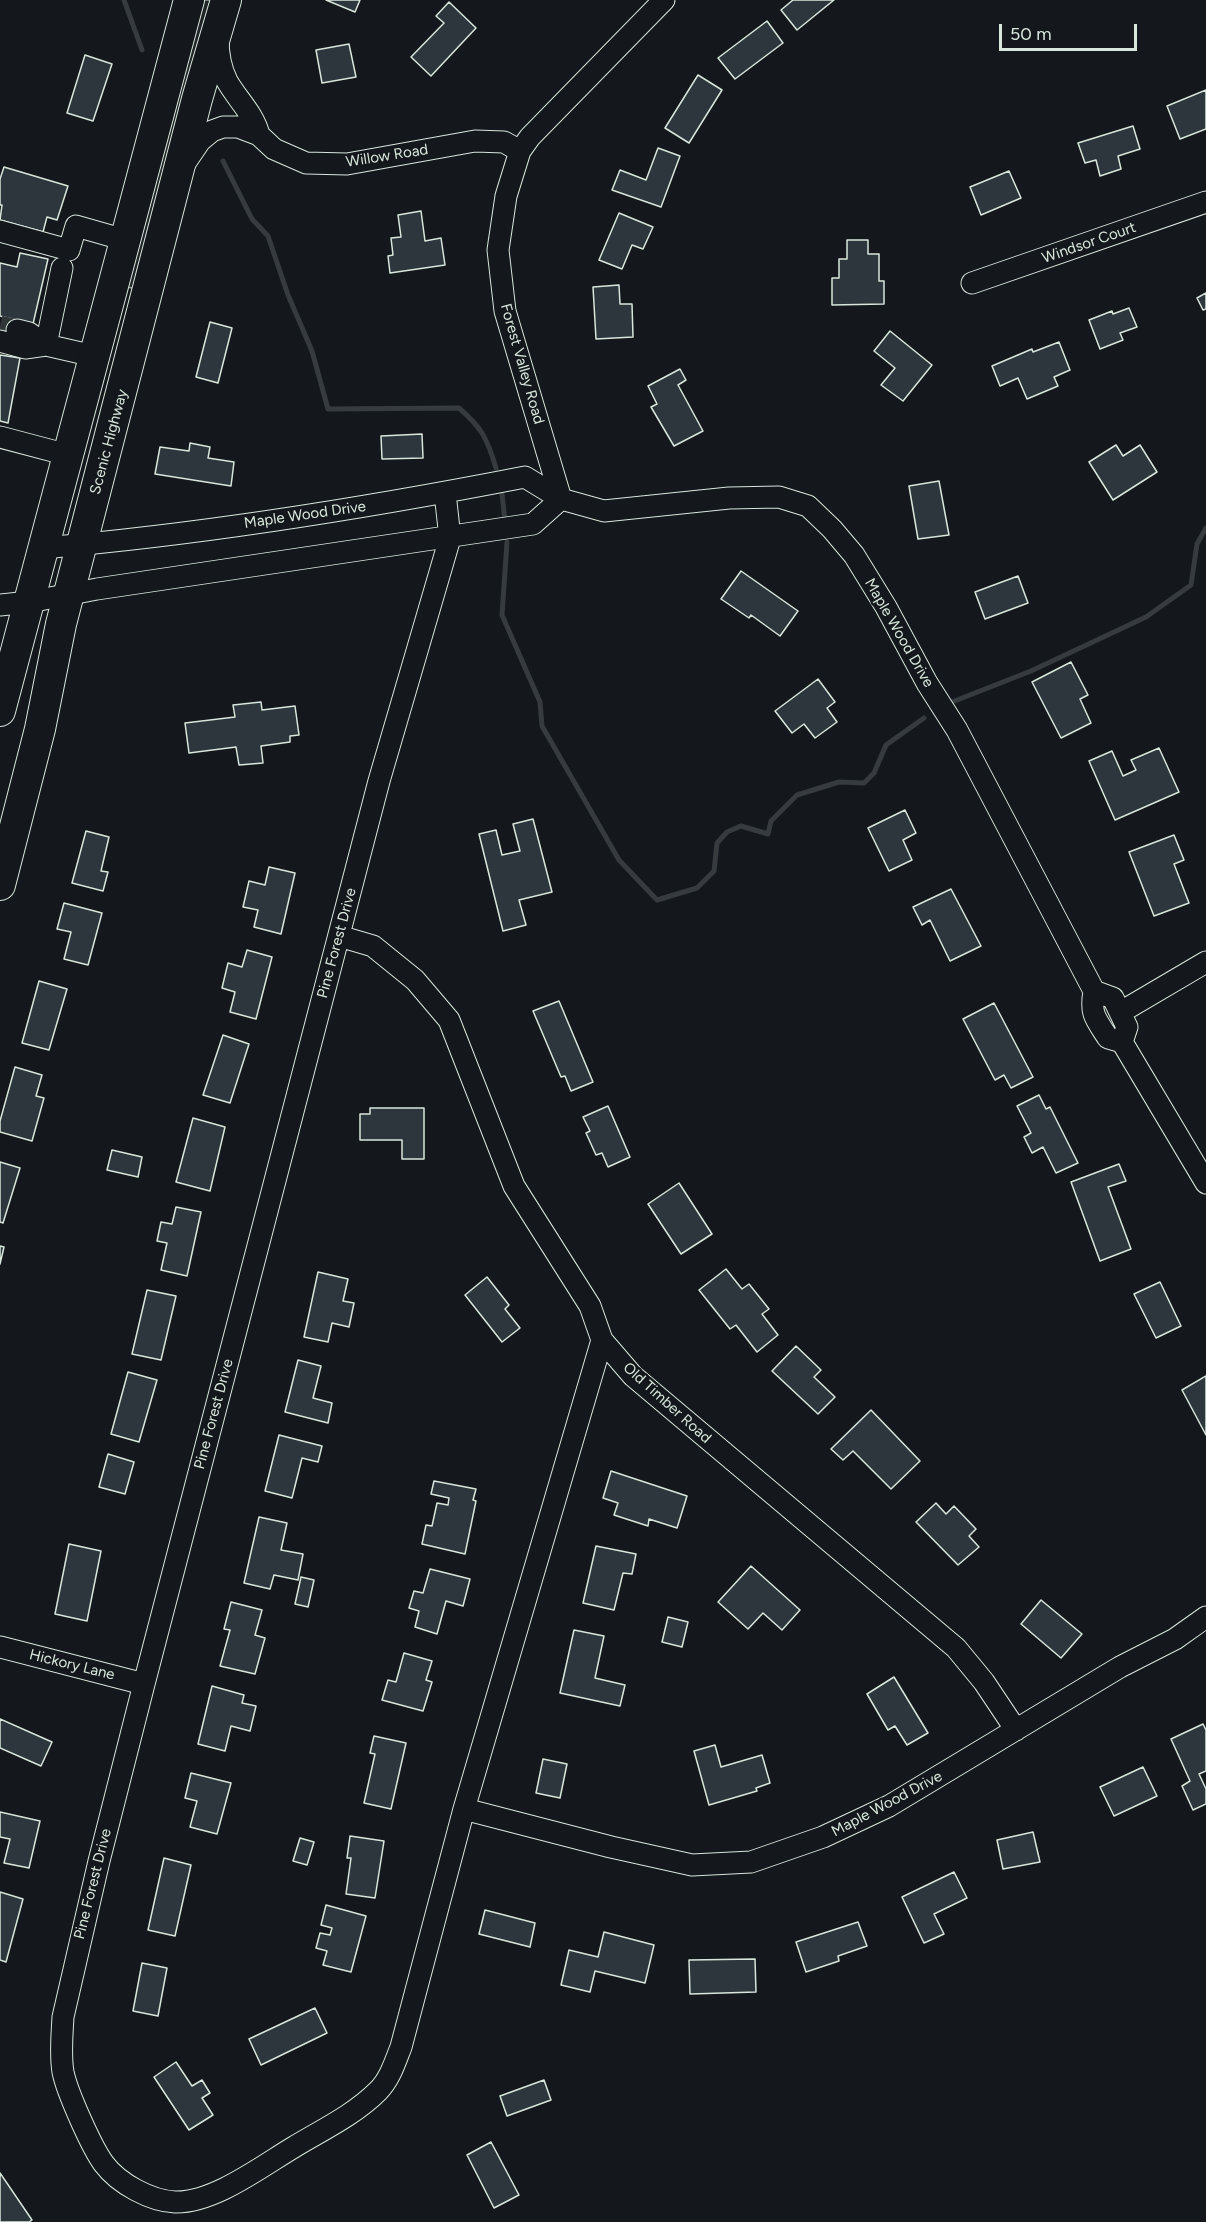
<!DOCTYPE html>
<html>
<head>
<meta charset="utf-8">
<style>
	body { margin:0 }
	#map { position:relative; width:1206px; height:2222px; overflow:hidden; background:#14181c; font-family:Figtree,sans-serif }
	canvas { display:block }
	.scale { position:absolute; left:999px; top:24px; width:138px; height:27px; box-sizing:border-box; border:3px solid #d8e6dc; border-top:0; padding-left:8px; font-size:18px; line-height:21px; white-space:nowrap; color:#d8e6dc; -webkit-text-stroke:4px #14181c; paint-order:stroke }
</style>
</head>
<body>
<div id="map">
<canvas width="1206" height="2222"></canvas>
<div class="scale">50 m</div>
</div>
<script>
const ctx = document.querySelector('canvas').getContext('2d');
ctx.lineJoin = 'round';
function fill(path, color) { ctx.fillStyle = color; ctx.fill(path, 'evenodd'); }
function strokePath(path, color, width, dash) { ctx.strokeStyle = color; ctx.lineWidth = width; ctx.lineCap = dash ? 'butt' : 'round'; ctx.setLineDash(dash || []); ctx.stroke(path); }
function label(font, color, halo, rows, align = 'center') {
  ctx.font = font + ' Figtree,sans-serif'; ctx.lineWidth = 4.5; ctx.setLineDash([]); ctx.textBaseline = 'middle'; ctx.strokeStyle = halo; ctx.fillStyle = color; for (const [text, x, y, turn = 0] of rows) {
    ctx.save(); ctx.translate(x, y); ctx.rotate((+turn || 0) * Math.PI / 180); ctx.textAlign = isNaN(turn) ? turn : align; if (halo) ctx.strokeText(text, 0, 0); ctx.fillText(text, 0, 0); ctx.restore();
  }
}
const green = new Path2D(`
	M200,0H213L136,289L124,286Z`);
const stream = new Path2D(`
	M124,0L142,50
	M223,161L252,219L268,236L288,295L312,351L328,409L459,408C482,428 487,438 496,468
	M502,494L505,521
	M507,542L502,615L540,702L542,726L619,860L657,900L697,888L714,871L717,843L727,832L741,826L768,834L771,821L797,795L839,782L864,783L874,773L886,745L924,718
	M952,702L1031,671L1146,617L1191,585L1197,544L1206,528`);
const building = new Path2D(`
	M326,0H360L355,12Z
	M793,0H834L797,30L781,10Z
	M449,2L476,28L431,76L411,57L444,23L436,16Z
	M767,21L783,43L735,79L718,58Z
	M349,44L356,77L322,83L316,50Z
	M85,55L112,64L93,121L67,113Z
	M698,75L722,90L689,143L665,128Z
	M1206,90V129L1180,139L1167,106Z
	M1133,126L1140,149L1118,156L1121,169L1100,176L1096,160L1085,163L1078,143Z
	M658,148L680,156L661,207L612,190L620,170L646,180Z
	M4,167L68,186L57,220L47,217L43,232L0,220L2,205H0V179Z
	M1009,171L1021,198L981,215L970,187Z
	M421,211L425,241L441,238L445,265L390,273L388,256L393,255L391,238L401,237L398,215Z
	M619,213L653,227L643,249L632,245L622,269L599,260Z
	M847,240H868V254H879V281H884V304L832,305V278H839V259H847Z
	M20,253L48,259L33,324L0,316V263L17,267Z
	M619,285L620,304H632L633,337L596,339L593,287Z
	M1206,293V309L1203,310L1197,298Z
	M1129,308L1137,327L1120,333L1123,340L1100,349L1089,320L1112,311L1113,314Z
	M210,322L232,328L218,383L196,377Z
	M890,331L932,365L903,401L881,385L895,368L874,351Z
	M1059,342L1070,370L1054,377L1058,386L1027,399L1018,378L1000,386L992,366L1032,349L1033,352Z
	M0,355L20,358L8,423L0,421Z
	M680,369L686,380L678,385L703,431L674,446L651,407L657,404L648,386Z
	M422,434L423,458L382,459L381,436Z
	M190,443L210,447L208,458L234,462L231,486L155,474L160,447L189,451Z
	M1116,445L1123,456L1140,445L1157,472L1113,500L1089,462Z
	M939,481L949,535L918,539L909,486Z
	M741,571L798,611L780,636L751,615L749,618L721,599Z
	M1018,576L1028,603L985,619L975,592Z
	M1071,662L1088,695L1080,699L1091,723L1061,738L1032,682Z
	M818,679L835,702L827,708L837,722L815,738L804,724L792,733L775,711Z
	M261,702L262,710L295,706L299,735L290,736V742L261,746L263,763L239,765L236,747L189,753L185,723L235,717L233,705Z
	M1159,748L1179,792L1115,820L1089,761L1112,751L1123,776L1136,770L1131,760Z
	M905,810L916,833L903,840L912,860L889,871L868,828Z
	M533,819L552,892L519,900L526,925L503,931L479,834L496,830L502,855L520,851L513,824Z
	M86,831L109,837L101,871L108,872L103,891L72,883Z
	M1174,835L1184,860L1174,864L1189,903L1154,916L1129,852Z
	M269,867L295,873L281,934L254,927L258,910L243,907L249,881L265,885Z
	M951,889L981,946L950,961L930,920L922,925L913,907Z
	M64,903L102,913L88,965L64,959L71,932L57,929Z
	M247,950L272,957L256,1019L230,1012L235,992L222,988L228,963L242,967Z
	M39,981L67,989L49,1050L22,1043Z
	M559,1001L593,1082L571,1091L565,1076L561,1077L533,1011Z
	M994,1003L1033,1077L1011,1088L1004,1075L995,1080L963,1019Z
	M223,1035L249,1044L230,1103L203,1095Z
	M15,1067L42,1075L36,1096L44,1098L32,1141L0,1132V1121Z
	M1039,1095L1046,1109L1050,1107L1078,1163L1056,1173L1043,1147L1032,1153L1024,1137L1031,1133L1017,1106Z
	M608,1106L630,1157L608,1167L602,1153L596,1155L586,1133L590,1131L583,1117Z
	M370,1108H424V1159H402V1140H360V1114H370Z
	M193,1118L225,1127L210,1191L176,1182Z
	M112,1150L142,1157L138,1177L107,1170Z
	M0,1162L20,1168L3,1223L0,1222Z
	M1119,1164L1126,1181L1108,1187L1131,1249L1100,1261L1071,1182Z
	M679,1183L712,1234L681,1254L648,1204Z
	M176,1207L201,1212L187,1276L161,1270L167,1243L157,1241L161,1222L172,1224Z
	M0,1246L4,1247L0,1264Z
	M726,1269L742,1289L749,1284L769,1309L762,1314L778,1335L757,1352L736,1325L730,1329L699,1290Z
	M318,1272L348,1279L343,1301L354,1303L349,1327L332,1323L328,1342L304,1337Z
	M487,1277L509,1305L505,1309L520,1328L502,1342L465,1295Z
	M1160,1282L1181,1326L1156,1338L1134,1294Z
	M147,1290L176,1296L161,1360L132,1354Z
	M796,1346L821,1370L814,1377L835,1397L818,1414L772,1371Z
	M298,1360L321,1366L313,1398L332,1403L328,1423L285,1412Z
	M128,1372L157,1380L139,1442L111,1434Z
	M1206,1376V1435L1182,1390Z
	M871,1410L920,1461L891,1489L853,1451L843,1460L831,1449Z
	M279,1435L322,1446L318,1462L302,1458L292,1498L265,1491Z
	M108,1454L134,1462L125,1494L99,1487Z
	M611,1471L687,1496L677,1528L649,1519L648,1526L614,1515L618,1503L603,1498Z
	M434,1481L476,1489L473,1500L476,1501L465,1554L422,1544L426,1525L432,1526L437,1503L448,1505L449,1498L431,1494Z
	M936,1503L946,1514L954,1506L976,1529L969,1536L979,1547L958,1565L916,1522Z
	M259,1517L287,1523L281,1550L303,1554L298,1580L274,1575L270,1589L244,1583Z
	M69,1544L101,1551L87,1621L55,1614Z
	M596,1546L636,1554L632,1574L623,1573L614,1610L583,1603Z
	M751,1566L800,1610L782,1630L763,1613L748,1629L718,1602Z
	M430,1569L470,1579L463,1606L446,1601L437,1634L415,1627L419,1611L409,1608L414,1591L423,1593Z
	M301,1577L314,1580L308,1607L295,1604Z
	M1041,1600L1082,1634L1061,1658L1021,1624Z
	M231,1602L262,1610L255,1635L265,1638L255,1674L220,1666L230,1630L224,1629Z
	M668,1617L688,1622L682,1647L662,1642Z
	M574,1630L604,1636L595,1678L625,1685L620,1706L560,1693Z
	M404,1653L432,1661L426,1680L432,1682L423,1711L382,1700L388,1680L396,1682Z
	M894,1677L928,1733L907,1745L895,1726L888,1730L867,1694Z
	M212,1686L244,1695L242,1703L256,1706L250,1731L231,1726L225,1751L198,1744Z
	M0,1719L52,1742L41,1766L0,1748Z
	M1203,1724L1206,1730V1771L1199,1774L1206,1789V1804L1193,1810L1182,1786L1190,1781L1171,1739Z
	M374,1736L406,1743L391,1809L364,1803L375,1754L370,1753Z
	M715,1745L721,1767L762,1755L770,1783L756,1788L757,1791L709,1805L694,1751Z
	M543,1759L567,1764L560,1798L536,1793Z
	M1143,1767L1157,1796L1114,1816L1100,1787Z
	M191,1773L231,1783L217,1834L190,1827L197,1801L185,1798Z
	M0,1812L40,1821L29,1868L4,1863L10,1839L0,1837Z
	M1033,1832L1040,1862L1003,1869L997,1840Z
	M350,1836L384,1841L375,1898L346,1894L351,1858H347Z
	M300,1838L314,1842L307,1865L293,1861Z
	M164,1858L191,1865L175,1936L148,1930Z
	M954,1872L967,1898L934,1914L944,1934L924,1943L902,1897Z
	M0,1892L23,1899L6,1962L0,1960Z
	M326,1905L366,1916L351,1972L323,1965L327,1951L316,1948L320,1933L330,1935L332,1928L321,1925Z
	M485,1910L535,1923L530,1947L479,1934Z
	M858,1922L867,1946L838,1956L839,1961L806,1972L796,1942Z
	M604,1932L654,1945L645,1983L595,1971L590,1992L561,1985L569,1950L598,1957Z
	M755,1959L756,1992L690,1994L689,1960Z
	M142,1963L167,1968L158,2016L133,2011Z
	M315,2008L327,2033L261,2065L249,2039Z
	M176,2062L192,2086L202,2080L210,2093L202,2098L213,2115L189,2130L154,2077Z
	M544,2080L551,2100L507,2116L500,2096Z
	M491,2142L519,2195L494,2208L467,2155Z
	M0,2173L32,2220L29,2222H0Z`);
const minorTunnel = new Path2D(`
	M0,326L17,330`);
const minor = new Path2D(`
	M218,38C218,53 220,67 227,81C237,99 254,114 259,135
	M185,163L200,141L212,131L223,127H238L259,135L274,149L306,163L347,164L475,141L504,142L520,151
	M0,231L69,250L76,226L125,240
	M62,268L46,345L94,356
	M972,283L1206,202
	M17,330L29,333L46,345
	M0,341L25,348L46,345
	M0,437L68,455
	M445,493L450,538L379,781L144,1684L99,1861L63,2017C62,2035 60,2054 63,2072C67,2092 92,2148 104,2164C119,2184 151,2201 175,2202C214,2203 262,2166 294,2147C322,2130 354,2115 378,2091C390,2079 395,2062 401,2047L464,1809L602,1340
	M561,499L505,311L498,250L506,196L520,151L530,137L664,0
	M43,548C205,534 366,508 525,477L561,499L604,511L729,498L779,497L808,506L832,529L854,555L886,607L927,683L957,730L1094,991C1090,1014 1095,1018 1108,1038L1122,1042L1206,1183
	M0,605L29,602L97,589L533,524L561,499
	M339,936L373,946L415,980L449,1020L514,1186L590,1306L602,1340L633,1376L956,1648L984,1682L1016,1730
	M1094,991L1113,998L1127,1027L1122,1042
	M1121,1012L1206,962
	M0,1647L144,1684
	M464,1809L611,1847L692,1865L751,1862L823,1837L889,1806L1120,1667L1175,1639L1206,1617`);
const highway = new Path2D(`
	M0,711L189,0
	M0,885L40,729L61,624L197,99L226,0`);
const streetNames = [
	["Willow Road",387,156,-9],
	["Windsor Court",1089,243,-19],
	["Forest Valley Road",522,364,74],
	["Scenic Highway",109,442,-75],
	["Maple Wood Drive",305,515,-8],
	["Maple Wood Drive",899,633,60],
	["Pine Forest Drive",337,943,-75],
	["Old Timber Road",667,1403,42],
	["Pine Forest Drive",214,1414,-75],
	["Hickory Lane",72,1665,14],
	["Maple Wood Drive",887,1804,-28],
	["Pine Forest Drive",93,1884,-76]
];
fill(green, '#202428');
strokePath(green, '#939e99', 1.5);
strokePath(stream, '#363b3e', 5);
fill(building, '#2c363c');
strokePath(building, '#d8e6dc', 1.5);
strokePath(minorTunnel, '#313739', 21, [21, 10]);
strokePath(minor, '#d8e6dc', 23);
strokePath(highway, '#d8e6dc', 32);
strokePath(minor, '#14181c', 21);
strokePath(highway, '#14181c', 30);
label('15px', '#d8e6dc', '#14181c', streetNames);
</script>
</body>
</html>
